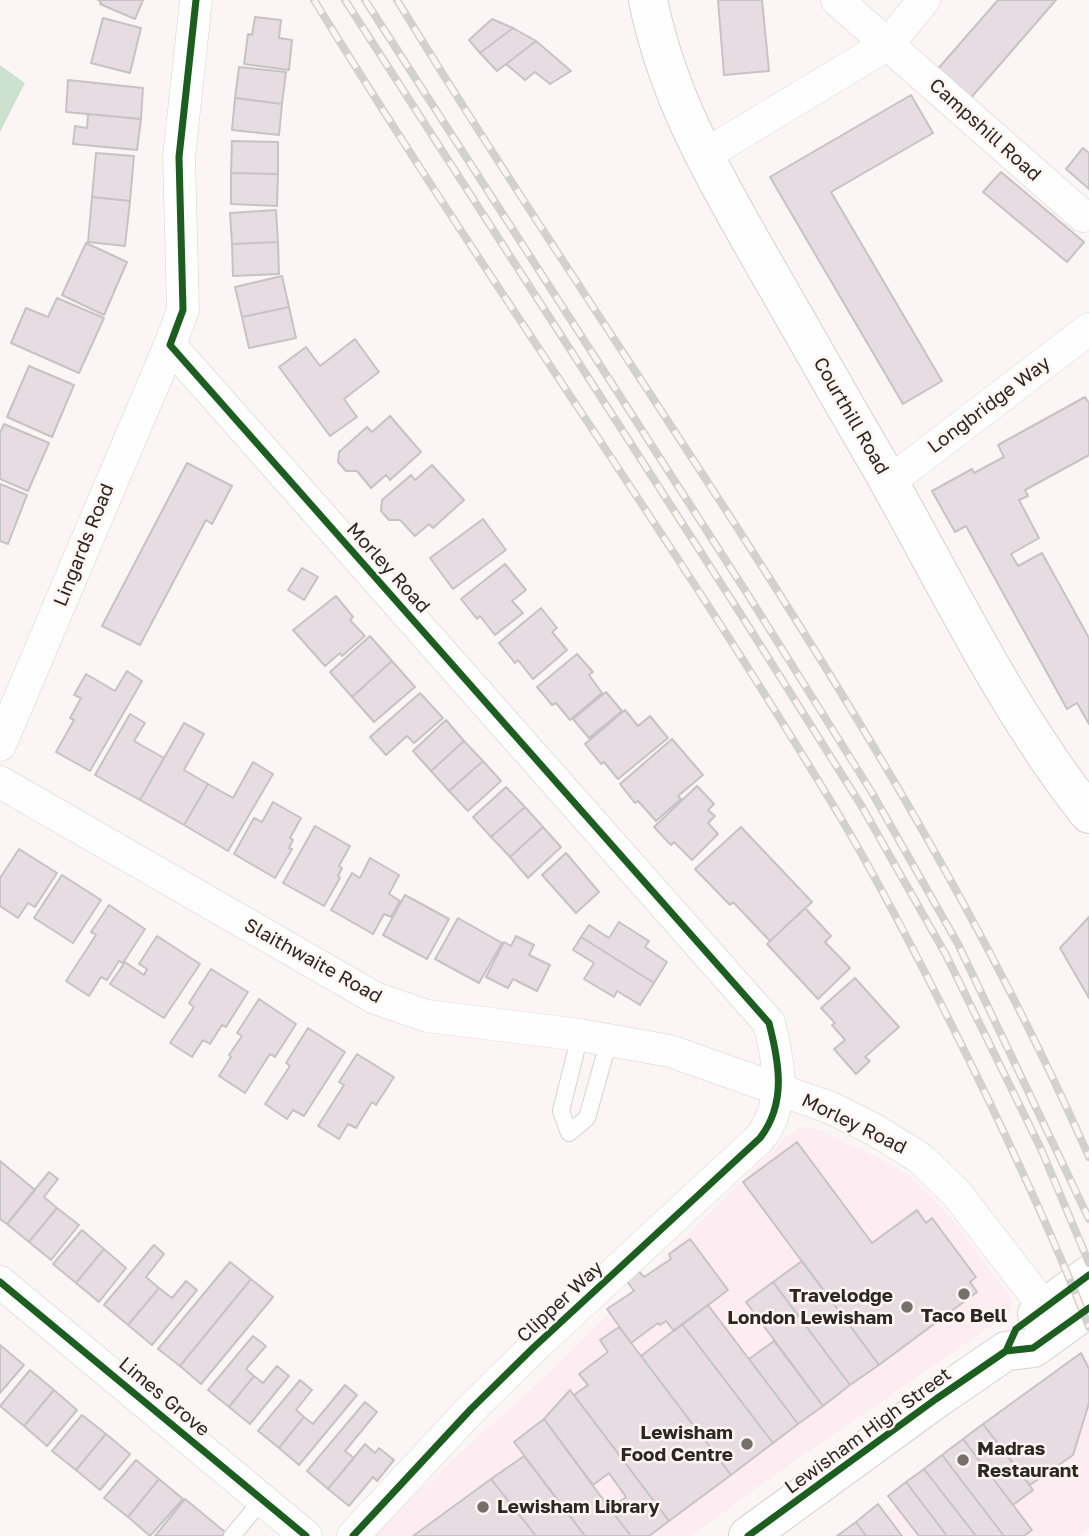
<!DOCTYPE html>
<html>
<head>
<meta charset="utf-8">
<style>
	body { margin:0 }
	canvas { display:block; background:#fbf6f5 }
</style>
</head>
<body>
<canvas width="1089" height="1536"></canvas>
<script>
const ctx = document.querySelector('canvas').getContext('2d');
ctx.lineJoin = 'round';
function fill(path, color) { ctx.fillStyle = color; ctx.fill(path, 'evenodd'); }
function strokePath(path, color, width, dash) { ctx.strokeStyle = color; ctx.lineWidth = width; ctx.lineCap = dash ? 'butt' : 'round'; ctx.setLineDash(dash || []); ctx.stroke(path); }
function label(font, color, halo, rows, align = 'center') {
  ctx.font = font + ' "Golos Text",sans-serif'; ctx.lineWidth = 5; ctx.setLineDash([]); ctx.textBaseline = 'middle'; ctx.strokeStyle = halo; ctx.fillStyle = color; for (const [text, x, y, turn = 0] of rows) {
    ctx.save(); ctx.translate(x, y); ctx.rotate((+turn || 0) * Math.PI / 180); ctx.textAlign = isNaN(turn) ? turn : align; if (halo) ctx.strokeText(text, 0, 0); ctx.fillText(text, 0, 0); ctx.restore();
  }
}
const commercial = new Path2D(`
	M802,1127L818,1129L879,1158L906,1173L925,1190L948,1214L1011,1298L1012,1306L1008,1314L772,1477L691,1536H369L554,1368L786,1137Z
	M1089,1359V1529L1080,1536H856Z`);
const green = new Path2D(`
	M0,65L25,83L0,132Z`);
const building = new Path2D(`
	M98,0H143L135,19L100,4L101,2Z
	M718,0H762L769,71L724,75Z
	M998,0H1056L969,100L936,71Z
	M255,17L281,20L279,38L292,40L289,70L244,64L248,34L252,35Z
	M103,18L141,28L130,73L91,63Z
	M492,19L513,28L480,53L469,40Z
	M513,28L536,41L497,71L480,53Z
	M536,41L571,71L550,84L535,72L525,80L506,64Z
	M239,67L286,72L282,104L235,98Z
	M68,80L143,88L141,119L66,112Z
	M911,95L933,133L831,192L942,381L903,404L770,177Z
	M235,98L282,104L279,135L232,130Z
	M88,114L141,119L137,150L73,144L75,126L87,128Z
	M232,141L278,142V174L231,173Z
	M1083,148L1089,153V189L1066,169Z
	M96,153L134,156L130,201L92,197Z
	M1001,172L1084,242L1067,262L983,192Z
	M231,173L278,174L277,206L231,204Z
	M92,197L130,201L125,246L88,242Z
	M276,210L278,242L232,244L230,213Z
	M278,242L279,274L233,276L232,244Z
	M86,243L127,262L104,315L62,295Z
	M282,276L289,307L242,317L235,287Z
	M57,298L104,318L79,373L11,343L26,308L48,317Z
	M289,307L296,338L249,348L242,317Z
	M355,339L379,372L344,399L357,417L330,436L279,367L306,347L320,366Z
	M29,366L74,385L52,437L7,417Z
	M1085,397L1089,403V455L1025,490L1028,496L1019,500L1039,538L1011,554L1018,566L1042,553L1089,638V724L1077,703L1067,709L966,526L955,532L932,491L972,469L974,473L1004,457L998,445Z
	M390,416L421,452L390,480L386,475L371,488L357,471H346L338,462L339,452L367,427L372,432Z
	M4,424L49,443L28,491L0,479V433Z
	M187,463L232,486L212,524L206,520L140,645L102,626Z
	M432,465L464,500L433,528L429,524L415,536L400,520H389L381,511L382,500L411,475L415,480Z
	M0,484L27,495L8,544L0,541Z
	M483,519L506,550L453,589L430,558Z
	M505,564L526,590L512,601L523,613L495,635L480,616L477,619L461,599Z
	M302,568L318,577L304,600L288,590Z
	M336,596L353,617L350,620L365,636L342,656L340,653L325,666L293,630Z
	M541,608L557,628L552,632L567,650L533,679L518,660L515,663L499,643Z
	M370,636L392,661L352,697L330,672Z
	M577,654L593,672L589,675L602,693L570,720L556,703L552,705L537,687Z
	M392,661L415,687L374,722L352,697Z
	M127,671L142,681L90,771L56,752L74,720L70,718L81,698L74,695L86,674L115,691Z
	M606,692L622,711L589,738L573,719Z
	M420,693L443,718L414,743L407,736L386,755L370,737Z
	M625,710L638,726L650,716L668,738L618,779L604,762L601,764L585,744Z
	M130,714L145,723L134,741L164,758L140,800L95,775Z
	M446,720L464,741L431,771L413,751Z
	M184,723L204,734L184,770L208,784L184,825L140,800Z
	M672,739L703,775L678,796L681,799L656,821L638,801L635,803L620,784Z
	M464,741L483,761L449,791L431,771Z
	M483,761L501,781L468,811L449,791Z
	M253,762L273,774L228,851L184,825L208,784L233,798Z
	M697,786L714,804L708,810L715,816L708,823L718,834L692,860L674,842L671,845L654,827Z
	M506,787L525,807L491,837L473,817Z
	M273,802L301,818L290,838L293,840L289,848L292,849L275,878L234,854L254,818L262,822Z
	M525,807L543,827L510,857L491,837Z
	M315,826L350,846L339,866L342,868L338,876L340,878L324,906L283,883Z
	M543,827L561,847L528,878L510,857Z
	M741,827L812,902L770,941L733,902L730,905L695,869Z
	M19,849L57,873L35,907L28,903L18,918L0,906V878Z
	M566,853L599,892L576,913L542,875Z
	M370,858L399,875L389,894L400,901L391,917L384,914L373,934L331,910L352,873L360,878Z
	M62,875L101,900L73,943L34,918Z
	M405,895L449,919L427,959L383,935Z
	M109,905L145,929L123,963L119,961L107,980L101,977L89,996L66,981L96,935L91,932Z
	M805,908L831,936L825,942L850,968L818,999L767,944Z
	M1089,917V998L1060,948Z
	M458,918L502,943L479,983L435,959Z
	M619,922L649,941L645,947L667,962L654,983L581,937L589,925L609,938Z
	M157,936L200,964L164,1018L110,984L125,962L144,975L147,969L139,964Z
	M516,936L534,945L529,955L550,965L537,991L513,979L508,988L486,977L504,942L511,946Z
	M581,937L654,983L640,1005L617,991L614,997L584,979L594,963L573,950Z
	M211,969L248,992L226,1027L222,1025L210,1044L203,1040L192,1057L170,1043L194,1007L189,1003Z
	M855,978L899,1027L865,1057L870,1061L856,1074L834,1049L845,1040L832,1025L835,1023L821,1008Z
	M259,999L296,1024L275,1057L270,1054L245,1093L219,1076L231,1057L229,1055L242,1036L237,1033Z
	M308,1028L345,1052L304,1116L293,1110L287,1119L265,1104L290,1066L286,1063Z
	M357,1054L394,1077L376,1105L372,1102L356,1128L348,1124L339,1139L318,1126L344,1085L339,1082Z
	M797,1142L872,1243L917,1210L926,1223L932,1218L976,1277L970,1282L977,1292L879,1365L743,1182Z
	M0,1161L35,1190L7,1224L0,1219Z
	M49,1172L58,1179L44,1197L57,1208L29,1242L7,1224Z
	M57,1208L79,1225L51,1260L29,1242Z
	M82,1230L104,1249L76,1283L53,1264Z
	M690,1239L728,1290L674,1331L666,1321L660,1325L658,1323L631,1343L607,1309L634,1291L624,1277L636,1268L644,1277L671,1259L669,1254Z
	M154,1245L164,1254L146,1277L159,1288L128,1325L104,1305Z
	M104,1249L126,1268L99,1302L76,1283Z
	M802,1261L879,1365L850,1385L773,1282Z
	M230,1262L251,1279L180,1366L158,1349Z
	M251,1279L273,1297L201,1384L180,1366Z
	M186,1281L197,1290L152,1345L128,1325L159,1288L172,1298Z
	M773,1282L850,1385L823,1406L746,1302Z
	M708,1305L798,1424L773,1443L682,1324Z
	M682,1324L773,1443L731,1475L641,1356Z
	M619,1327L731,1475L669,1521L574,1395L588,1385L579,1374L608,1352L600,1340Z
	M253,1336L266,1346L246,1369L254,1376L229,1407L208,1390Z
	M774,1341L823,1406L798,1424L749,1359Z
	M0,1345L24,1365L0,1393Z
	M1081,1353L1089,1369V1403L1073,1455L1030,1485L983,1424Z
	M277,1366L289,1376L250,1424L229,1407L254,1376L263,1383Z
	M30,1370L54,1390L24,1426L0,1406Z
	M300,1380L312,1390L296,1410L304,1417L279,1448L258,1431Z
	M345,1385L357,1395L299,1465L279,1448L304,1417L313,1424Z
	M54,1390L77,1410L47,1446L24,1426Z
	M570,1390L669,1521L649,1536H631L610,1509L626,1497L609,1473L593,1485L544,1419Z
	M365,1402L377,1412L345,1451L354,1458L328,1489L307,1471Z
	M82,1415L106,1434L76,1470L52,1451Z
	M544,1419L610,1509L631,1536H585L514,1442Z
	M983,1424L1033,1490L1013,1505L963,1439Z
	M106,1434L130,1454L100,1490L76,1470Z
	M963,1439L1032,1530L1024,1536H1004L942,1455Z
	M365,1444L375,1453L379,1448L394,1460L377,1481L373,1477L349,1506L328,1489Z
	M942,1455L1004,1536H976L924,1469Z
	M524,1456L585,1536H536L491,1479Z
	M136,1460L159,1479L128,1517L104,1498Z
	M924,1469L976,1536H947L906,1482Z
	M159,1479L183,1499L150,1536L128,1517Z
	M491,1479L536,1536H413Z
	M906,1482L947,1536H919L888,1496Z
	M185,1499L225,1532L222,1536H155Z
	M878,1504L902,1536H866L856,1522Z
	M856,1522L866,1536H837Z`);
const service = new Path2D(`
	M580,1035L561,1111L569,1133L587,1118L609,1040
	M232,1536L262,1500`);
const minor = new Path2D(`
	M196,0L179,157L183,310L170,345L769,1023C779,1062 787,1103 760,1138L534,1347L471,1409L353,1536
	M837,0L1083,216
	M703,156L888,44L924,0
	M889,482L1089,329
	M0,745L170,345
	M0,782L375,998L427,1016L580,1035L670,1051L831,1108L875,1130L920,1158L957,1194L1045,1308
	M0,1282L306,1536`);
const tertiary = new Path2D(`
	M648,0C668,99 715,178 764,264C803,332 841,399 880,466C947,584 1005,708 1089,814`);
const trunk = new Path2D(`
	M1037,1314L1089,1275
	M748,1536L936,1399L1006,1351L1033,1348L1089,1308`);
const rail = new Path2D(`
	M314,0C484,277 675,541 842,820C889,900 931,983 972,1066C1014,1152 1054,1238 1089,1327
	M345,0L740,613L861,805L946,955L1041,1149L1089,1263
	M365,0L750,598L871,791L958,944L1089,1219
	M397,0C631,383 907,744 1089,1157`);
const cycleway = new Path2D(`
	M196,0L179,157L183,310L170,345L769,1023C779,1062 787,1103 760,1138L534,1347L471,1409L353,1536
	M0,1282L306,1536
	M1006,1351L1016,1329L1089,1275
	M748,1536L936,1399L1006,1351L1033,1348L1089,1308`);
const markers = [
	[964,1294,7,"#766f6c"],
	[907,1307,7,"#766f6c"],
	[747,1444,7,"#766f6c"],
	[963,1460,7,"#766f6c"],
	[483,1507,7,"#766f6c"]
];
const streetNames = [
	["Campshill Road",985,130,42],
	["Longbridge Way",989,405,-37],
	["Courthill Road",851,416,60],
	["Lingards Road",84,545,-68],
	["Morley Road",388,568,48],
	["Slaithwaite Road",313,961,29],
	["Morley Road",854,1124,26],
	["Clipper Way",560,1302,-43],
	["Limes Grove",164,1397,40],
	["Lewisham High Street",868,1431,-36]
];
const poiNames = [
	["Travelodge",893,1296],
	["London Lewisham",893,1318],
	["Taco Bell",964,1316,"center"],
	["Lewisham",733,1433],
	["Food Centre",733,1455],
	["Madras",977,1449,"left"],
	["Restaurant",977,1471,"left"],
	["Lewisham Library",497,1507,"left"]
];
fill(commercial, '#fdedf2');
fill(green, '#cce1d0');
fill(building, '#e6dce1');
strokePath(building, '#c7c2c4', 2);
strokePath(service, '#d8d2cf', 18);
strokePath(minor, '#d8d2cf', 33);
strokePath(tertiary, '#d8d2cf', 40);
strokePath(trunk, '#d8d2cf', 40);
strokePath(service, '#fefefe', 16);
strokePath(minor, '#fefefe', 32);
strokePath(tertiary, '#fefefe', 38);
strokePath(trunk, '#fefefe', 38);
strokePath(rail, '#d3d1d0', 8);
strokePath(rail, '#fef5f2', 5, [16]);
strokePath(cycleway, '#1b5e20', 7);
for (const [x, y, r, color] of markers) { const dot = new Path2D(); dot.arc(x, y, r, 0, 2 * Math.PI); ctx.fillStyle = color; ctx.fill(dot); strokePath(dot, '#fef5f2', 2.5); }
label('19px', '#2e2622', '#fef5f2', streetNames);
label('bold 19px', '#2e2622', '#fef5f2', poiNames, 'right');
</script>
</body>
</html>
